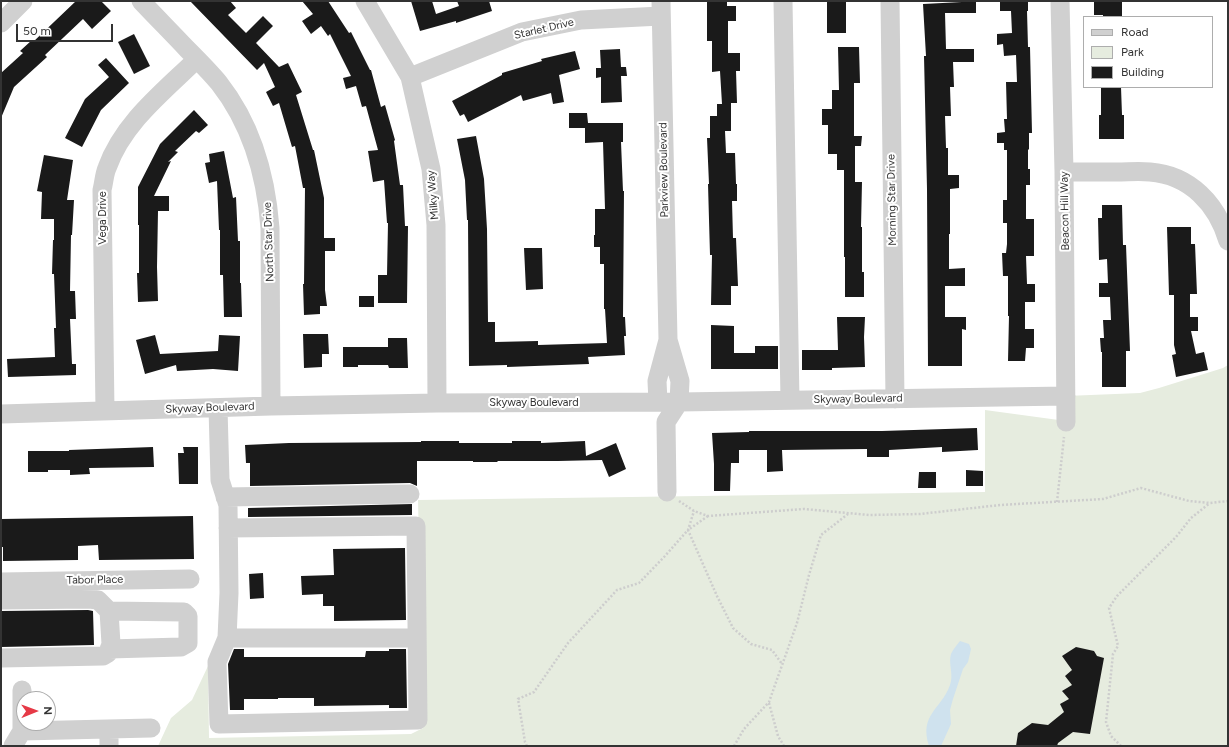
<!DOCTYPE html>
<html>
<head>
<meta charset="utf-8">
<style>
	body { margin:0 }
	#map { position:relative; width:1229px; height:747px; overflow:hidden; background:#fff; font-family:Figtree,sans-serif }
	canvas { display:block }
	.frame { position:absolute; inset:0; border:2px solid #333; pointer-events:none }
	.legend { position:absolute; left:1083px; top:16px; width:130px; height:72px; box-sizing:border-box; background:#fff; border:1px solid #adadad; margin:0; padding:5px 7px; list-style:none; font-size:12px; color:#333 }
	.legend li { display:flex; align-items:center; gap:8px; height:20px }
	.legend b { width:20px; border:1px solid #adadad }
	.north { position:absolute; left:16px; top:691px; width:40px; height:40px; box-sizing:border-box; background:#fff; border:1px solid #adadad; border-radius:50%; rotate:89deg; font-size:11px; font-weight:700; line-height:16px; text-align:center; color:#333 }
	.north::after { content:''; display:block; margin:auto; width:14px; height:18px; background:#e63946; clip-path:polygon(50% 0,100% 100%,50% 72%,0 100%) }
	.scale { position:absolute; left:16px; top:24px; width:97px; height:18px; box-sizing:border-box; border:2px solid #333; border-top:0; padding-left:5px; font-size:12px; line-height:14px; white-space:nowrap; color:#333; -webkit-text-stroke:3px #fff; paint-order:stroke }
</style>
</head>
<body>
<div id="map">
<canvas width="1229" height="747"></canvas>
<div class="frame"></div>
<ul class="legend">
<li><b style="height:5px;background:#d0d0d0"></b>Road</li>
<li><b style="height:11px;background:#e6ecdf"></b>Park</li>
<li><b style="height:11px;background:#1a1a1a"></b>Building</li>
</ul>
<div class="north">N</div>
<div class="scale">50 m</div>
</div>
<script>
const ctx = document.querySelector('canvas').getContext('2d');
ctx.lineJoin = 'round';
function fill(path, color) { ctx.fillStyle = color; ctx.fill(path, 'evenodd'); }
function strokePath(path, color, width, dash) { ctx.strokeStyle = color; ctx.lineWidth = width; ctx.lineCap = dash ? 'butt' : 'round'; ctx.setLineDash(dash || []); ctx.stroke(path); }
function label(font, color, halo, rows, align = 'center') {
  ctx.font = font + ' Figtree,sans-serif'; ctx.lineWidth = 4; ctx.setLineDash([]); ctx.textBaseline = 'middle'; ctx.strokeStyle = halo; ctx.fillStyle = color; for (const [text, x, y, turn = 0] of rows) {
    ctx.save(); ctx.translate(x, y); ctx.rotate((+turn || 0) * Math.PI / 180); ctx.textAlign = isNaN(turn) ? turn : align; if (halo) ctx.strokeText(text, 0, 0); ctx.fillText(text, 0, 0); ctx.restore();
  }
}
const green = new Path2D(`
	M1228,365V746H158L171,718L192,700L208,666L209,738L411,734L423,728L418,500L985,492V410L1066,421V396L1140,393L1159,388L1223,368Z`);
const water = new Path2D(`
	M960,641L969,644L971,649L968,662L963,669L953,699L950,710L951,724L941,746H929C919,714 941,710 950,685C954,674 948,664 951,654C953,649 957,645 960,641Z`);
const building = new Path2D(`
	M76,1H101L111,11L92,29L83,19L45,55L47,57L14,87L1,118V73L23,53L20,51L32,40L33,42Z
	M190,1H230L236,8L228,15L246,33L263,16L273,26L256,43L279,67L288,63L302,92L296,95L313,150H314L324,198V238H335V251H325V290L327,306H320V314L304,315L303,284H304L305,188H303L295,146L292,147L279,103L273,106L266,92L275,87L264,63L257,70Z
	M302,1H328L349,33L351,32L370,70H371L381,107L385,105L395,140L394,141L400,185H403L405,226H408L407,303H378V275H387L388,223H387L384,180L373,182L368,151L378,150L366,106L362,107L356,86L346,89L343,78L351,76L330,34L328,36L321,26L311,34L302,21L313,14Z
	M411,1H432L436,14L459,6L457,1H489L492,11L456,23V21L420,31Z
	M707,1H727V6H736V21H728V53H740V71H736L737,103H731V131H725L726,153H735L736,184H737V201H732L733,238H736L738,286H731V305H711L712,255H710L708,184H709L707,138H710V116H717V104H722L720,71L712,72V41H707Z
	M827,1H846V33H827Z
	M962,1H976V13H945L946,49H974V62H953L954,87H950L951,116H945L946,148H948V175H959V188L950,189V234H949V269L965,268V286H945V317H966V330L962,329V366H928L927,189L924,56H926L923,4L962,2Z
	M1000,1H1028V11H1027L1028,47H1030L1032,133H1029V149L1028,150V169H1030V185H1026V219H1034V256H1026L1027,284H1035V302H1025V329H1034V348H1026L1025,361H1008L1009,316H1008V276H1003L1002,253H1006L1007,244V223H1003V200H1007V150H1004V143H997V133L1005,132L1004,119H1007L1006,82H1017L1016,55L1004,56L1003,44L997,45V34L1012,33L1011,11H1000Z
	M1094,2H1122V17H1103V15H1094Z
	M134,34L150,66L134,74L118,42Z
	M838,47H859L860,83H854V136H862L861,146H855V182H862L861,227H862V272H864V297H845V257H844V170H837V154H828V125H822V109H832V90H839Z
	M620,49L621,67H626L627,76H621L622,102L601,103V77L596,78V68H601L600,50Z
	M575,51L580,69L559,75L564,102L553,104L551,93L523,101L521,95L468,122L464,114L460,116L452,101L502,75V73L542,61L541,59Z
	M106,58L129,83L101,110L82,147L65,138L85,99L109,77L98,65Z
	M1101,87H1121L1122,115H1124V139H1099V115H1101Z
	M194,110L208,125L199,133L196,131L175,151L178,152L168,162L171,161L154,196H169V211H158L157,267L158,301L138,302L137,273H139V225H138V187L160,144Z
	M569,113H587L588,123H623V142H621L623,191H624L623,317H625L626,336H624L625,355L588,357L589,364L507,367V365L469,366L468,220H467L465,180L457,139L476,136L484,179L487,229L488,322H495V342L538,341V345L607,343L605,309H604V264H600V247H594V235H595V209H605L603,142L585,143V128H569Z
	M224,151L233,198L236,197L238,241H240V283H241L242,317H224L223,275H220V230H219L217,181L209,183L205,163L210,162L209,154Z
	M44,155L73,160L67,200H74L72,235H71L70,291H75L76,319H70L72,364H76V375L8,377L7,359L55,357L54,328H56L54,274H52L53,240H54V219H41L42,192L37,191Z
	M1102,205H1122L1123,245H1126L1130,351H1126V387H1102V352H1101L1100,338H1104L1103,320H1111L1110,297H1099V283H1108L1107,259L1099,260L1098,218H1102Z
	M1167,227H1191V244H1195L1197,294H1190V317H1198V331H1191L1196,354L1204,352L1208,370L1176,377L1172,355L1176,354L1174,345V295H1169Z
	M524,248H542L543,289L526,290Z
	M359,296H374V307H359Z
	M837,317H865L864,337L865,367L832,368V370H802V350H838Z
	M711,325L734,326V353H755V346H778V369H711Z
	M303,334H328L329,354H322V367L304,368Z
	M155,335L160,354L218,351L219,335L240,336L238,371L213,369L177,371L176,365L145,374L136,340Z
	M388,338H407L408,368H389L388,365H358V367H343V347H388Z
	M977,428L978,450L942,452V447L889,450V457H867V449L782,450L783,471L767,472V450H739V463H731L730,491H714V464L712,433L749,432V431H882Z
	M421,441H459V443H512V441H541V443L585,441L586,456L616,443L626,469L609,477L602,460L558,461H497L498,462H473V461H417V486L410,483L250,486V463H246L245,445L289,443L421,442Z
	M153,447L154,467L89,468L90,474L70,475V470H48V472H28V451H69V450Z
	M183,447H198V484H179L178,453H184Z
	M966,470L983,471V486H966Z
	M919,472H936V488H918Z
	M412,504V515L248,517V508Z
	M193,516L194,559L99,560L98,545L78,546V560L3,561V547H1V519Z
	M405,548L406,620L334,621V606H323V594L302,595L301,576L334,575L333,549Z
	M263,573L264,598L250,599L249,574Z
	M88,610L93,611L94,645L1,647V611Z
	M1076,647L1094,651L1097,656L1104,658L1090,734L1073,732L1058,743L1057,746H1016L1018,733L1032,723L1048,725L1064,712L1060,704L1069,699L1062,691L1072,685L1065,676L1072,670L1062,656Z
	M234,649H244V657H365L366,651H389V649H406L407,708H389V705L314,706V698H278V699H244V710H230L228,664Z`);
const path = new Path2D(`
	M679,501L694,511L708,516L804,509L869,515L920,514L1000,505L1103,499L1141,488L1189,501L1210,503L1228,501
	M1057,502L1064,437
	M708,516L688,530L717,596L733,628L751,644L772,650L782,664
	M769,703L778,736L784,746
	M527,746L525,742L518,699L534,692L568,643L617,590L639,583L665,556L688,530L694,511
	M734,746L744,729L769,702L797,623L809,575L821,535L848,514
	M1121,746L1111,736L1106,722L1113,654L1118,646L1109,608L1117,596L1176,537L1191,518L1210,503`);
const minor = new Path2D(`
	M141,1C156,17 172,33 187,49C198,60 209,71 219,83C252,125 266,175 270,228L271,406
	M365,1L410,77L431,169L436,225L437,403
	M783,1L790,400
	M890,1L895,399
	M1060,1L1064,172L1066,422
	M1,23L23,1
	M410,77L522,32L581,20L661,16
	M1064,172C1082,172 1099,172 1117,172C1128,172 1139,171 1150,172C1190,175 1217,204 1228,241
	M658,402L657,381L668,340L661,1
	M218,408L220,480L228,505L229,593L227,638L217,662L219,724L418,720L416,526L228,528
	M105,411L102,190C104,183 104,175 107,168C123,123 163,92 197,59
	M1,414L271,406L437,403L679,402L1066,396
	M667,492L666,422L679,402L680,381L668,340
	M225,497L410,494
	M1,582L190,579
	M1,600L89,599L98,600L109,611L111,644L108,653L103,656L1,658
	M109,611L184,612L188,616V643L181,647L109,649
	M227,638H417
	M22,690V731
	M13,746L22,731L151,728
	M109,746V729`);
const streetNames = [
	["Starlet Drive",544,29,-13],
	["Parkview Boulevard",664,170,-91],
	["Milky Way",433,195,-95],
	["Morning Star Drive",892,200,-91],
	["Beacon Hill Way",1065,211,-91],
	["Vega Drive",103,218,-90],
	["North Star Drive",269,242,-92],
	["Skyway Boulevard",858,399,-1],
	["Skyway Boulevard",534,403],
	["Skyway Boulevard",210,408,-2],
	["Tabor Place",95,580,-1]
];
fill(green, '#e6ecdf');
fill(water, '#cfe2ee');
fill(building, '#1a1a1a');
strokePath(path, '#cdcdcd', 2.5, [2, 2]);
strokePath(minor, '#d0d0d0', 19);
label('11px', '#333', '#fff', streetNames);
</script>
</body>
</html>
